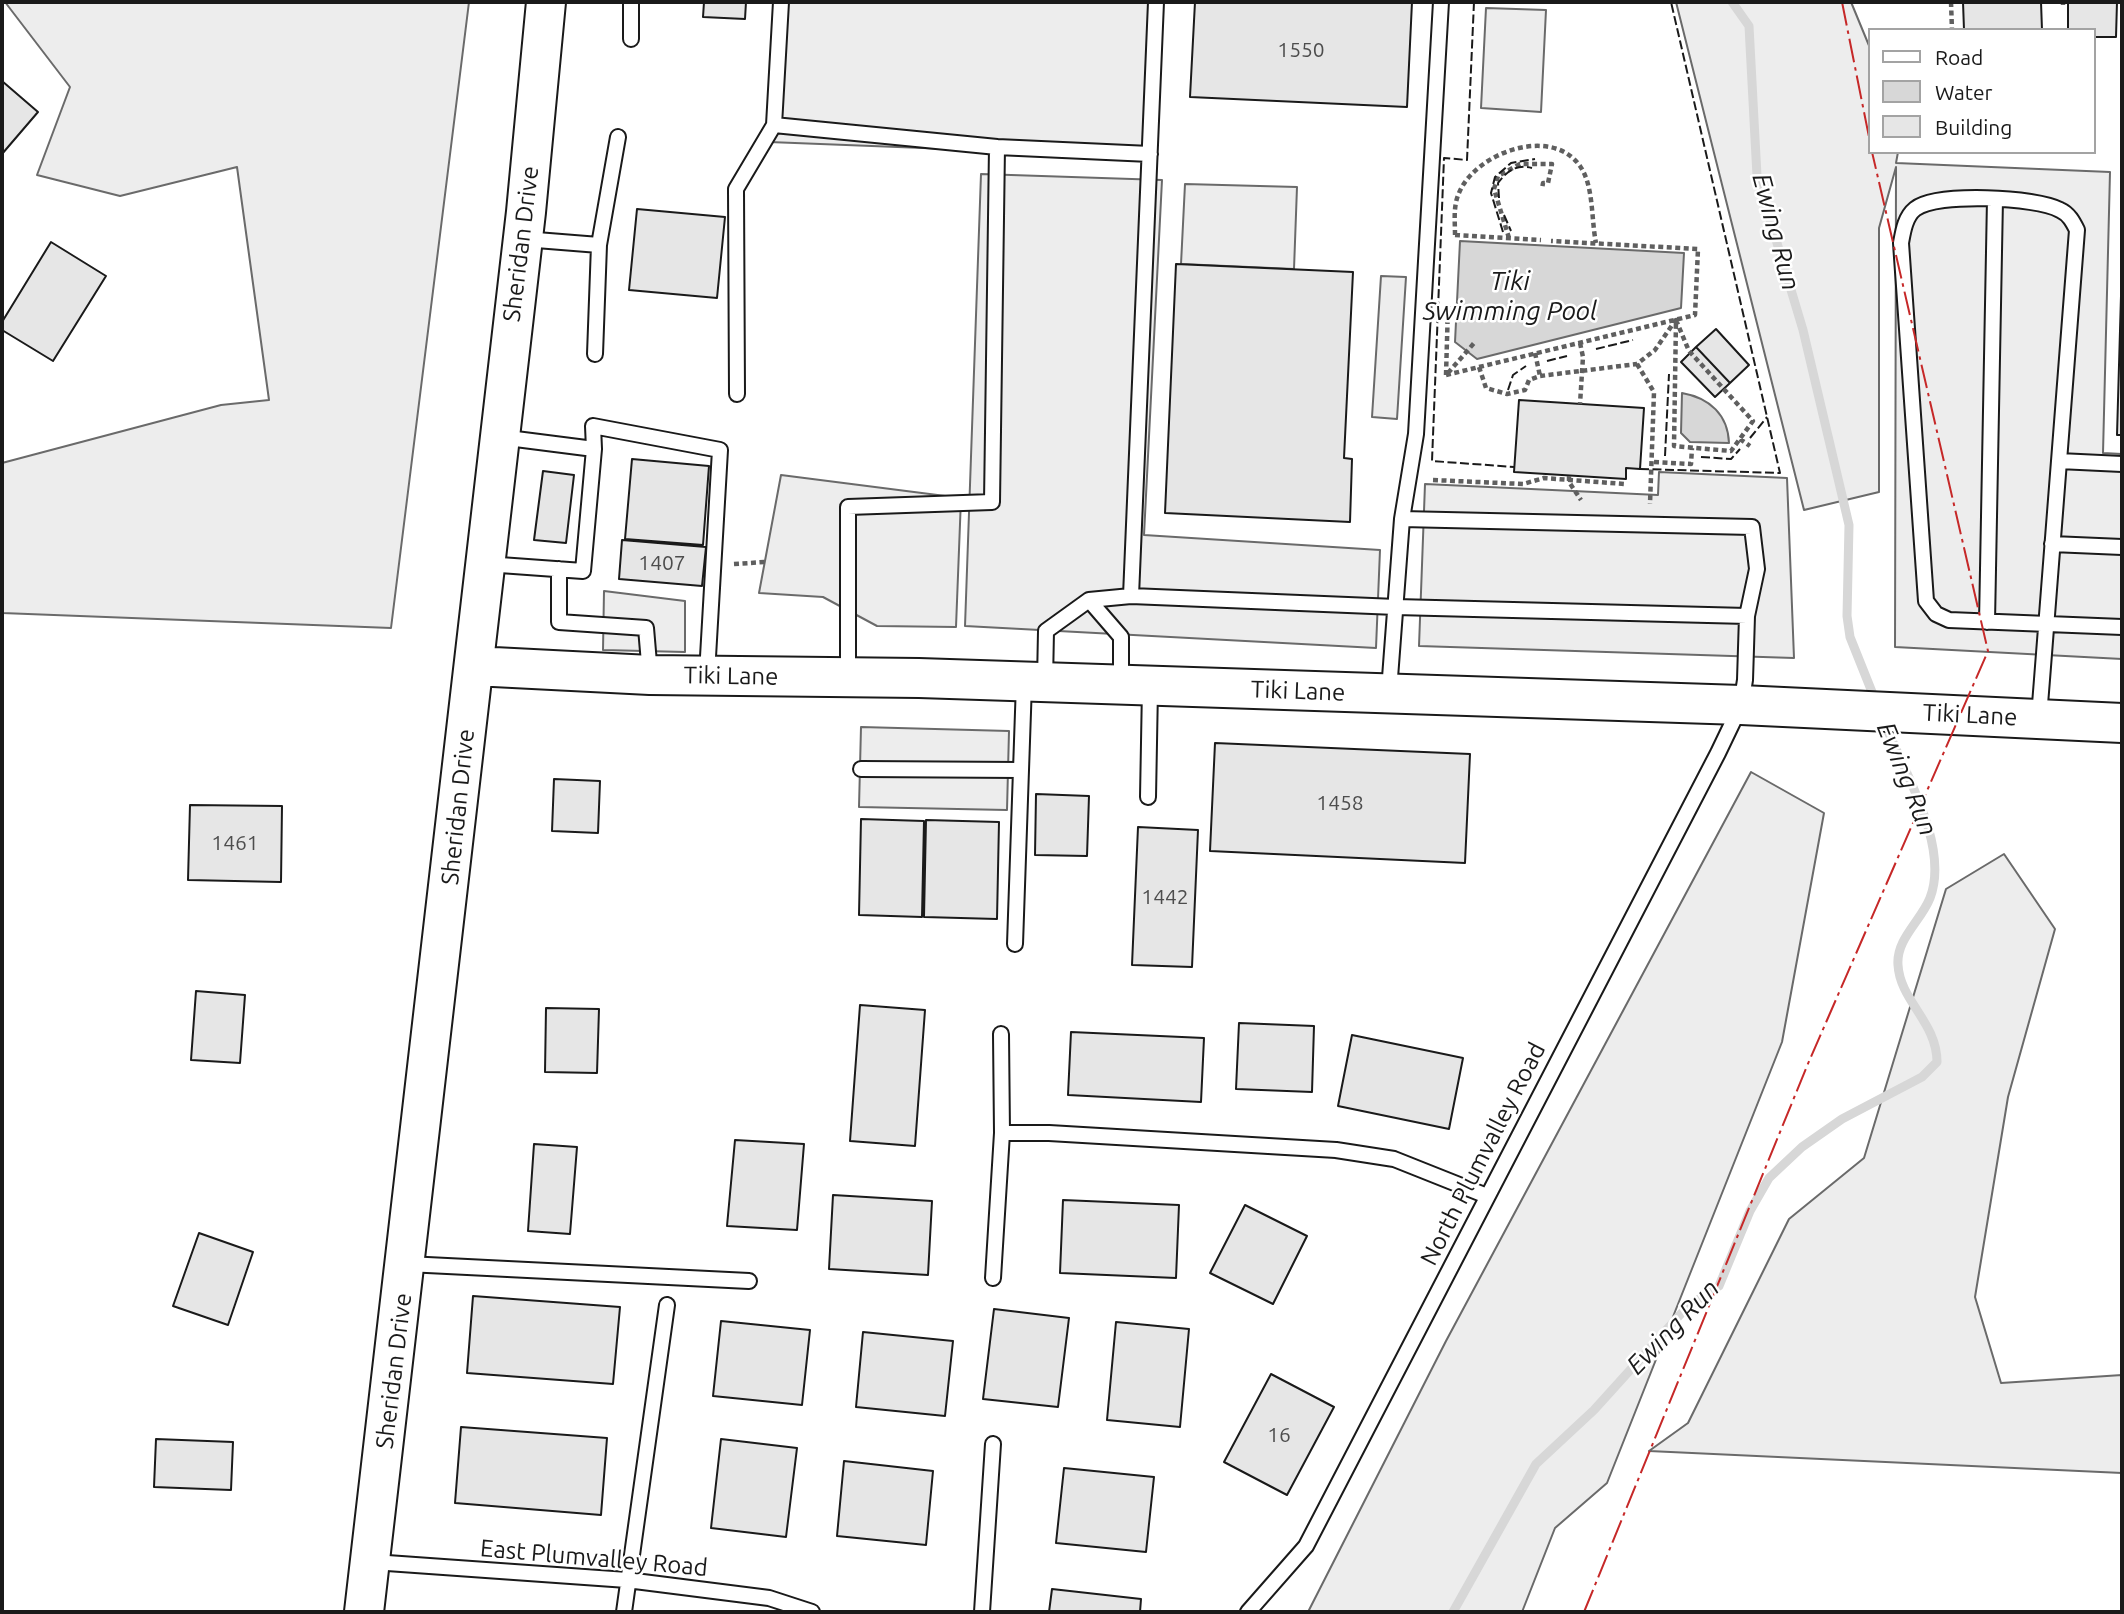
<!DOCTYPE html>
<html>
<head>
<meta charset="utf-8">
<style>
	body { margin:0 }
	#map { position:relative; width:2124px; height:1614px; overflow:hidden; background:#fff; font-family:Ubuntu,sans-serif }
	canvas { display:block }
	.frame { position:absolute; inset:0; border:4px solid #1a1a1a; pointer-events:none }
	.legend { position:absolute; left:1868px; top:28px; width:228px; height:126px; box-sizing:border-box; background:#fff; border:2px solid #a3a3a3; margin:0; padding:9px 12px; list-style:none; font-size:21px; color:#1a1a1a }
	.legend li { display:flex; align-items:center; gap:14px; height:35px }
	.legend b { width:35px; border:2px solid #a3a3a3 }
</style>
</head>
<body>
<div id="map">
<canvas width="2124" height="1614"></canvas>
<div class="frame"></div>
<ul class="legend">
<li><b style="height:9px;background:#fff"></b>Road</li>
<li><b style="height:19px;background:#d7d7d7"></b>Water</li>
<li><b style="height:19px;background:#e6e6e6"></b>Building</li>
</ul>
</div>
<script>
const ctx = document.querySelector('canvas').getContext('2d');
ctx.lineJoin = 'round';
function fill(path, color) { ctx.fillStyle = color; ctx.fill(path, 'evenodd'); }
function strokePath(path, color, width, dash) { ctx.strokeStyle = color; ctx.lineWidth = width; ctx.lineCap = dash ? 'butt' : 'round'; ctx.setLineDash(dash || []); ctx.stroke(path); }
function label(font, color, halo, rows, align = 'center') {
  ctx.font = font + ' Ubuntu,sans-serif'; ctx.lineWidth = 5; ctx.setLineDash([]); ctx.textBaseline = 'middle'; ctx.strokeStyle = halo; ctx.fillStyle = color; for (const [text, x, y, turn = 0] of rows) {
    ctx.save(); ctx.translate(x, y); ctx.rotate((+turn || 0) * Math.PI / 180); ctx.textAlign = isNaN(turn) ? turn : align; if (halo) ctx.strokeText(text, 0, 0); ctx.fillText(text, 0, 0); ctx.restore();
  }
}
const built = new Path2D(`
	M5,2H469L391,628L2,613V463L221,405L269,400L237,167L120,196L37,175L70,87Z
	M774,2H1160L1154,157L769,142Z
	M1676,2H1851L1870,48V152H1898L1896,163L2110,172L2103,453L2122,454V659L1895,647L1896,167L1879,228V492L1804,510Z
	M1486,8L1546,10L1541,112L1481,108Z
	M981,174L1162,180L1144,535L1380,550L1376,648L965,626Z
	M1185,184L1297,187L1294,269L1181,264Z
	M1381,276L1406,277L1397,419L1372,417Z
	M1659,472L1787,478L1794,658L1419,646L1425,484L1658,495Z
	M781,475L961,498L956,627L877,626L823,597L759,593Z
	M604,591L685,601V652L603,650Z
	M861,727L1009,731L1007,810L859,807Z
	M1751,772L1824,813L1782,1042L1607,1483L1555,1528L1522,1612H1308L1446,1341Z
	M2004,854L2055,929L2008,1097L1975,1297L2001,1383L2122,1375V1473L1649,1451L1688,1423L1789,1219L1864,1158L1946,889Z`);
const water = new Path2D(`
	M1460,241L1684,253L1681,308L1477,359L1455,342Z
	M1682,393C1710,398 1728,415 1729,443L1690,442L1681,433Z`);
const stream = new Path2D(`
	M1732,2L1749,26L1757,176L1803,330L1849,525L1847,616L1850,637L1876,702
	M1453,1612L1536,1464L1594,1410L1688,1306L1719,1286L1750,1211L1769,1178L1802,1147L1842,1119L1922,1077L1937,1062C1937,1022 1900,1001 1898,965C1896,939 1921,921 1930,898C1950,846 1904,771 1884,722`);
const building = new Path2D(`
	M704,2H746L745,19L703,17Z
	M1195,2H1412L1407,107L1190,97Z
	M1963,2H2041L2042,30H1964Z
	M2068,2H2117L2116,37H2094V30H2068Z
	M2,81L38,112L2,154Z
	M637,209L725,217L717,298L629,290Z
	M51,242L106,276L53,361L2,330V322Z
	M2122,261V435H2117Z
	M1176,264L1353,272L1344,458L1352,459L1350,522L1165,513Z
	M1716,329L1749,365L1730,383L1696,347Z
	M1696,347L1730,383L1715,397L1681,362Z
	M1519,400L1644,408L1640,469L1626,468V479L1514,472Z
	M632,459L709,466L703,545L625,539Z
	M543,471L574,475L566,543L534,540Z
	M622,540L706,547L702,586L619,579Z
	M1215,743L1470,754L1465,863L1210,851Z
	M554,779L600,781L598,833L552,831Z
	M1036,794L1089,796L1087,856L1035,855Z
	M190,805L282,806L281,882L188,880Z
	M861,819L924,821L922,917L859,915Z
	M926,820L999,822L997,919L924,917Z
	M1138,827L1198,830L1192,967L1132,965Z
	M196,991L245,995L240,1063L191,1060Z
	M860,1005L925,1010L915,1146L850,1141Z
	M546,1008L599,1009L597,1073L545,1072Z
	M1239,1023L1314,1026L1312,1092L1236,1089Z
	M1071,1032L1204,1038L1201,1102L1068,1095Z
	M1352,1035L1463,1058L1449,1129L1338,1106Z
	M735,1140L804,1144L797,1230L727,1226Z
	M534,1144L577,1147L570,1234L528,1231Z
	M833,1195L932,1201L928,1275L829,1269Z
	M1063,1200L1179,1205L1176,1278L1060,1273Z
	M1245,1205L1307,1236L1273,1304L1210,1273Z
	M199,1233L253,1252L228,1325L173,1306Z
	M473,1296L620,1307L613,1384L467,1373Z
	M994,1309L1069,1318L1058,1407L983,1399Z
	M721,1321L810,1330L802,1405L713,1396Z
	M1116,1322L1189,1329L1180,1427L1107,1420Z
	M863,1332L953,1341L945,1416L856,1407Z
	M1271,1374L1334,1407L1287,1495L1224,1462Z
	M461,1427L607,1438L601,1515L455,1503Z
	M156,1439L233,1442L231,1490L154,1487Z
	M721,1439L797,1448L786,1537L711,1528Z
	M844,1461L933,1471L926,1545L837,1536Z
	M1064,1468L1154,1477L1146,1552L1056,1543Z
	M1052,1589L1141,1599L1140,1612H1049Z`);
const path = new Path2D(`
	M1951,2L1952,30
	M2063,2V5
	M1455,235C1455,221 1453,206 1459,193C1475,153 1551,125 1580,166C1594,186 1591,219 1596,243
	M1455,235L1541,240
	M1509,238L1494,189L1498,176L1520,164H1552L1548,183H1543L1542,189
	M1676,320L1689,351L1753,421L1731,451L1674,446Z
	M1580,343L1583,357L1580,404
	M1535,353L1540,376
	M1637,364L1654,392L1650,504
	M1479,367L1486,388L1507,394L1525,390L1529,380L1540,376L1637,364L1655,350L1675,321
	M1448,373L1475,342
	M1446,375L1695,315L1698,249L1551,241
	M1446,375L1448,306
	M1740,439L1750,446
	M1654,462L1691,464L1692,448
	M1569,476V482L1581,500
	M1433,480L1523,484L1544,478L1625,484
	M734,564L765,562`);
const lane = new Path2D(`
	M781,2L774,125L997,147L992,502L848,507V676
	M1156,2L1131,596L1396,607L1747,616
	M631,39V2
	M997,147L1150,154
	M524,239L599,245L618,137
	M595,354L599,245
	M737,394L736,189L774,125
	M594,449L593,426L720,450L707,674
	M2059,461L2122,464
	M2052,544L2122,547
	M486,564L583,571L594,449L500,437
	M559,569V622L646,628L650,675
	M1089,600L1121,637V685
	M1987,622L1995,199
	M1045,681L1046,631L1089,600L1131,596
	M1389,691L1402,519L1416,434L1441,2
	M2039,717C2052,555 2064,393 2077,230C2073,222 2069,214 2060,210C2036,197 1937,192 1915,209C1905,217 1903,232 1901,243L1926,601L1936,614L1949,620L2122,627
	M861,769L1020,770
	M1148,797L1150,688
	M1015,944L1024,683
	M1002,1133H1049L1336,1150L1394,1159L1487,1196
	M407,1264L749,1281
	M993,1278L1002,1133L1001,1034
	M373,1562L627,1580L769,1598L812,1612
	M624,1612L667,1305
	M982,1612L993,1444
	M1248,1612L1306,1546L1718,753L1741,705L1745,680L1747,616L1757,569L1752,527L1402,519`);
const secondary = new Path2D(`
	M474,666L650,675L919,678L1741,705L2122,723
	M364,1612L526,212L546,2`);
const fence = new Path2D(`
	M1474,2L1467,160L1444,158L1432,461L1514,467
	M1499,198L1498,183C1507,171 1516,164 1532,168
	M1504,215L1511,231
	M1503,232L1491,193L1495,177L1511,163L1535,159
	M1596,349L1633,340
	M1547,361L1567,356
	M1508,390L1513,375L1526,366
	M1750,438L1767,417
	M1665,456L1669,374
	M1701,457L1731,459L1740,449
	M1640,469L1780,473L1671,2`);
const power = new Path2D(`
	M1842,2L1870,142
	M1584,1612L1807,1066L1988,651L1872,152`);
const numberNames = [
	["1550",1301,50],
	["1407",662,563],
	["1458",1340,803],
	["1461",235,843],
	["1442",1165,897],
	["16",1279,1435]
];
const streetNames = [
	["Sheridan Drive",521,244,-83],
	["Tiki Lane",731,676,1],
	["Tiki Lane",1298,691,2],
	["Tiki Lane",1970,715,3],
	["Sheridan Drive",458,807,-84],
	["North Plumvalley Road",1483,1154,-63],
	["Sheridan Drive",394,1371,-83],
	["East Plumvalley Road",594,1558,5]
];
const waterNames = [
	["Ewing Run",1776,232,75],
	["Tiki",1510,281],
	["Swimming Pool",1510,311],
	["Ewing Run",1907,779,68],
	["Ewing Run",1673,1327,-46]
];
fill(built, '#ededed');
strokePath(built, '#6a6a6a', 2);
fill(water, '#d7d7d7');
strokePath(water, '#6a6a6a', 2);
strokePath(stream, '#d7d7d7', 9);
fill(building, '#e6e6e6');
strokePath(building, '#1a1a1a', 2);
strokePath(lane, '#1a1a1a', 18);
strokePath(secondary, '#1a1a1a', 42);
strokePath(path, '#5f5f5f', 4.5, [5, 3.5]);
strokePath(lane, '#fff', 14);
strokePath(secondary, '#fff', 38);
strokePath(fence, '#1a1a1a', 2, [9, 3.5]);
strokePath(power, '#c62828', 2, [24, 5, 3.5, 5]);
label('21px', '#4d4d4d', null, numberNames);
label('24px', '#1a1a1a', '#fff', streetNames);
label('italic 26px', '#1a1a1a', '#fff', waterNames);
</script>
</body>
</html>
